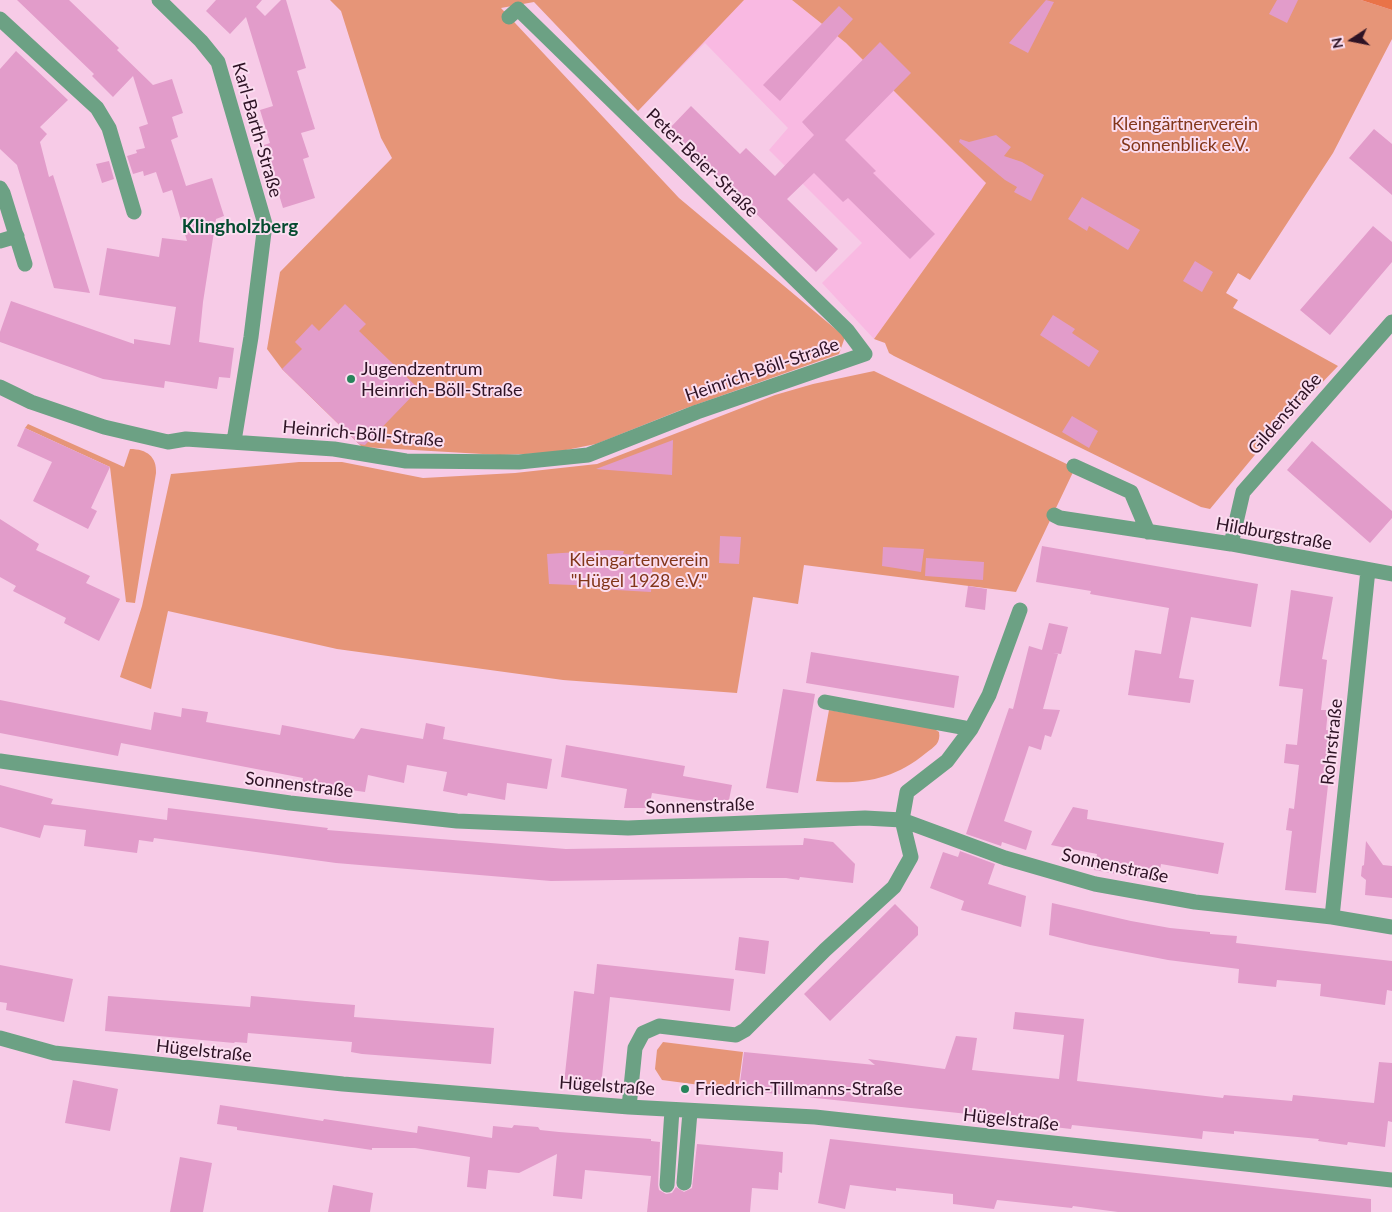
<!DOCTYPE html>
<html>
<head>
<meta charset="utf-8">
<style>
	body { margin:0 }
	#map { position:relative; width:1392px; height:1212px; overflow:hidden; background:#f7cbe7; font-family:Lato,sans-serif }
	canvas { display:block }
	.north { position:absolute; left:1327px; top:15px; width:50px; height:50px; -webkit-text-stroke:4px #fbddf0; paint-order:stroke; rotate:259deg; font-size:14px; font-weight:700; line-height:20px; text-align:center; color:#2e1325 }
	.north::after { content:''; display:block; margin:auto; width:18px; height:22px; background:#2e1325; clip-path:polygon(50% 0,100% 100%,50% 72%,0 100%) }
</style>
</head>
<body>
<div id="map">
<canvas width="1392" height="1212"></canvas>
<div class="north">N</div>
</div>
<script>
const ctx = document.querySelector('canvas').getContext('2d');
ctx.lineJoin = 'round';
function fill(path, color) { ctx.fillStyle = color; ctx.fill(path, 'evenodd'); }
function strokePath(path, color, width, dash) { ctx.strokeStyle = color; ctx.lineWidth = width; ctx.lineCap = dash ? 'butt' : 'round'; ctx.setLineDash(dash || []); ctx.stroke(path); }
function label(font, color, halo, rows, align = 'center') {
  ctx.font = font + ' Lato,sans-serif'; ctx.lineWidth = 4; ctx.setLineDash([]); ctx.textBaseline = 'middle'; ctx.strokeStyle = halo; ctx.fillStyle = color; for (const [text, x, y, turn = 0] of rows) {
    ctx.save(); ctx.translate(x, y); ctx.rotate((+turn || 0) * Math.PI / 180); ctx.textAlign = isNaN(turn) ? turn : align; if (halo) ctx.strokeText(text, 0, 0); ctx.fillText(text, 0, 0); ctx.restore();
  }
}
const built = new Path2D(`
	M534,0H792L846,43L986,183L874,339L822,283L862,243L769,150L788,128L705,43L638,111Z`);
const green = new Path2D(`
	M330,0H744L638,111L534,2L501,8L679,198L845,337L839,354L681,410L596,444L551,453L500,455L362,447L282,369L267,349L280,272L392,158L381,138L341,11Z
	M792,0H1361L1392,10V39L1333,153L1250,280L1238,273L1226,293L1238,300L1233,308L1338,366L1269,438L1210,509L1201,507L894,356L889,353L885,343L874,339L986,183L846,43Z
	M874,371L1075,468L1016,592L804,565L798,604L753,597L737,693L563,680L337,649L168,611L151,689L120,677L142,606L171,474L299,462H342L423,478L515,473L597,464L775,395L813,384Z
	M28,424L124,467L130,449C147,449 157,457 156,473L135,603L126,602L110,467L25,428Z
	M829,710L933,728L939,732C941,743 934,747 926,753C892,781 859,785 816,781Z
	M663,1042L743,1052L738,1090L662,1080L655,1069L657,1050Z`);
const forest = new Path2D(`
	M1361,0H1392V10Z`);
const building = new Path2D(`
	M17,0H69L119,48L117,50L153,85L172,79L183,113L172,117L178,137L171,140L186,186L212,178L224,216L216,219L203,302L199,342L234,348L230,378L219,377L217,389L165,381L164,388L103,379L0,342V332L11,301L134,344V339L170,345L176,307L99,295L107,248L159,257L162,238L187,241L172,190L163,193L156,172L144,176L143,171L133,174L127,156L137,153L136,150L145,148L139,127L148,124L133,76L113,97L92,76L94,74Z
	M216,0H262L256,7L265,16L281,0H286L306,68L297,71L315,129L301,133L309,157L303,159L315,198L283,208L264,145L270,143L260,110L273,106L246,17L230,34L206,11Z
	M1046,0L1054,2L1028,53L1009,43Z
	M1277,0H1298L1287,23L1269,14Z
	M839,6L853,19L780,101L763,85Z
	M880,42L911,73L845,140L876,171L873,173L935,234L910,259L848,198L843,202L814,173L787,199L838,249L816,272L669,129L691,106L740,154L746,148L775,176L814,135L802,122Z
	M16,51L68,100L40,127L47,134L40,142L49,177L53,175L90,293L54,288L17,165L0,149V69Z
	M1374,129L1392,144V195L1349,158Z
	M996,135L1011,147L1004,156L1022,162L1044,175L1031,201L1014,192L1017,187L1005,180L959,142L960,139L969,142Z
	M109,161L114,179L102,183L96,164Z
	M1082,197L1140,230L1128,250L1089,226L1087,231L1068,219Z
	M1373,226L1392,242V262L1330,335L1300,310Z
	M1195,261L1213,272L1202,292L1183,281Z
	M345,304L366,324L359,331L419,389L365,445L359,444L282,369L302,349L295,342L312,324L319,331Z
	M1053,315L1075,329L1072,333L1099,351L1089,367L1040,335Z
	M1072,416L1098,431L1089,448L1062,432Z
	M25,428L110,467L91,508L97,511L88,529L33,501L52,462L17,446Z
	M673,440L672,475L596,469Z
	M1312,441L1392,511V518L1370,543L1287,470Z
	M0,519L39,544L36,550L90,576L86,583L120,599L99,641L64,623L66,618L13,591L16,586L0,577Z
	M720,536L741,537L739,564L719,563Z
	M1042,546L1258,584L1251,627L1191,617L1179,678L1194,680L1190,703L1128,695L1135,650L1161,654L1169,608L1090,594L1091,591L1036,582Z
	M883,547L924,549L921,572L882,566Z
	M608,550L624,551L623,554L653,556L651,592L599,589V586L549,584L547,554Z
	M926,558L984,562L983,580L925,576Z
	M968,586L987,589L985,610L965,607Z
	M1291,590L1333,597L1322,659L1327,660L1321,710H1328L1326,730L1334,731L1316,893L1285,890L1292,831L1286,830L1289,808L1294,809L1299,765L1284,763L1286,744L1297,745L1303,689L1279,686Z
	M1049,623L1068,627L1061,654L1053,653L1058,654L1043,709L1060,710L1051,737L1045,735L1041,750L1029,746L1004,821L1032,831L1026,850L1002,842L1001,846L966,834L1009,708L1013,709L1029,646L1042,650Z
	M811,652L959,676L954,708L806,683Z
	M783,689L815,694L798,793L766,788Z
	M0,700L151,730L154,712L181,717L182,708L208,712L206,722L280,735L282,725L354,739L361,728L423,739L426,723L445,727L443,739L552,759L547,789L507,783L505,800L468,793L467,796L443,791L447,772L407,765L404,783L368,775L365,792L302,783L303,778L121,743L118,756L0,733Z
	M566,745L685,766L683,776L732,785L728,805L652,793L649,808H624L627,789L561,777Z
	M0,785L53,799L51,804L167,820L168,808L328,828L327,830L566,849L803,845L804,838L833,842L855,864L853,883L800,877L799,880L786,878H750L551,881L336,863L154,838L153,842L139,840L137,853L84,846L86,830L44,825L40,838L0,827Z
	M1073,807L1088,810L1087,819L1224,843L1218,874L1161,864L1158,881L1094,870L1097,854L1051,845Z
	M1366,841L1383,865L1392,866V898L1365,895L1366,880L1361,876L1362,866L1364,865Z
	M960,851L995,864L988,884L1026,896L1021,927L961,910L964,901L930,888L943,852L958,857Z
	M1052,903L1131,921L1170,928L1210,932V934L1237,936L1236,943L1392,961V991L1387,990L1385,1005L1320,996L1321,984L1277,980L1276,987L1238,983L1239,969L1168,960L1090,945L1049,935Z
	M895,904L918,927V935L830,1021L804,994Z
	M739,937L769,941L765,974L735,970Z
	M597,964L734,979L730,1011L610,997L601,1087L564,1083L574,991L594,994Z
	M0,965L73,979L64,1022L6,1010L7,1003L0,1002Z
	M108,996L250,1007L251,996L317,1002L355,1005L354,1017L494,1028L491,1064L362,1054L351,1052L352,1042L329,1040L248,1033L247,1043L235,1042L234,1043L105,1031Z
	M1015,1012L1084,1019L1077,1081L1223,1098L1224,1095L1292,1101L1293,1095L1374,1103L1379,1062L1392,1063V1122L1388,1121L1385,1147L1348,1142L1347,1145L1318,1141L1319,1139L1234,1131V1134L1203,1131L1202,1139L1072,1125L1071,1129L1054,1127V1123L739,1090L744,1052L875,1065L868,1059L945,1069L956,1036L977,1038L972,1070L1059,1079L1064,1035L1013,1029Z
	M73,1080L118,1089L110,1131L65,1123Z
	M220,1105L323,1121L324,1119L417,1133L418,1126L492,1138L493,1126L512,1128L514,1125L538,1127L540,1130L559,1132L651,1139V1141L660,1142L658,1185L659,1190L666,1194L672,1193L676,1187L684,1192L692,1188L697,1144L783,1152L782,1173L779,1172L778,1190L752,1188L750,1212H647L651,1176L585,1170L582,1199L553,1196L557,1154L519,1173L488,1170L486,1189L467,1187L470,1157L415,1148H372V1150L237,1130V1127L217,1124Z
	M830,1139L1371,1199V1212H1118L1073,1206L1072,1208L997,1200L994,1209L953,1204V1194L896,1188V1191L850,1185L845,1209L818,1203Z
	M180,1157L212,1163L203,1212H170Z
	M333,1185L373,1193L370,1212H328Z`);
const minor = new Path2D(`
	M159,0L201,41L218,62L265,224L251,337L234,441
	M0,19L97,108L109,128L134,212
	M0,188L3,193L25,264
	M0,241L17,236
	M0,387L31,402L104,427L168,442L186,439L334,449L406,461L519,462L588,455L697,412L865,354L847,330L518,9L509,17
	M1074,466L1131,492L1148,532
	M1054,515L1060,518L1231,544L1392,574
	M1231,544L1243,492L1392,322
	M825,702L971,729
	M0,761L290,803L457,821L628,828L865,818L902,820L1005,858L1095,884L1195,902L1332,917L1392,927
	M1332,917L1368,570
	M0,1038L54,1053L343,1084L629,1107L815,1117L1392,1180
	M629,1107L635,1048L643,1033L659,1026L736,1035L745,1030L825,950L894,887L911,857L902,820L907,792L947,761L971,729L989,695L1020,610
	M684,1183L690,1112
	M667,1185L672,1110`);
const markers = [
	[351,379,5,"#27845b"],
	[685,1089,5,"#27845b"]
];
const parkNames = [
	["Kleingärtnerverein",1185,124],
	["Sonnenblick e.V.",1185,145],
	["Kleingartenverein",639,560],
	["\"Hügel 1928 e.V.\"",639,581]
];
const streetNames = [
	["Karl-Barth-Straße",257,130,74],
	["Peter-Beier-Straße",702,163,44],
	["Heinrich-Böll-Straße",762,370,-19],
	["Gildenstraße",1285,414,-49],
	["Heinrich-Böll-Straße",363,434,5],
	["Hildburgstraße",1274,534,10],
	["Rohrstraße",1332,742,-84],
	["Sonnenstraße",299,785,7],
	["Sonnenstraße",700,806,-2],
	["Sonnenstraße",1115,866,12],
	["Hügelstraße",204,1051,6],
	["Hügelstraße",607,1086,4],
	["Hügelstraße",1011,1120,6]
];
const poiNames = [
	["Jugendzentrum",361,369],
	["Heinrich-Böll-Straße",361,390],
	["Friedrich-Tillmanns-Straße",695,1089]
];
const neighbourhoodNames = [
	["Klingholzberg",240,227]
];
fill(built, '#f9b9e2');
fill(green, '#e69578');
fill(forest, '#e97348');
fill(building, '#e29cca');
strokePath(minor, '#6ca184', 15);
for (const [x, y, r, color] of markers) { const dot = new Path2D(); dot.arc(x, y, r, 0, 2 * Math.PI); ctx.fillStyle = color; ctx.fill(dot); strokePath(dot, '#fbddf0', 2); }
label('18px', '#82361a', '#fbddf0', parkNames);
label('18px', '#2e1325', '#fbddf0', streetNames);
label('18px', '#2e1325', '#fbddf0', poiNames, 'left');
label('bold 19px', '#054b30', '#fbddf0', neighbourhoodNames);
</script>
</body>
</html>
